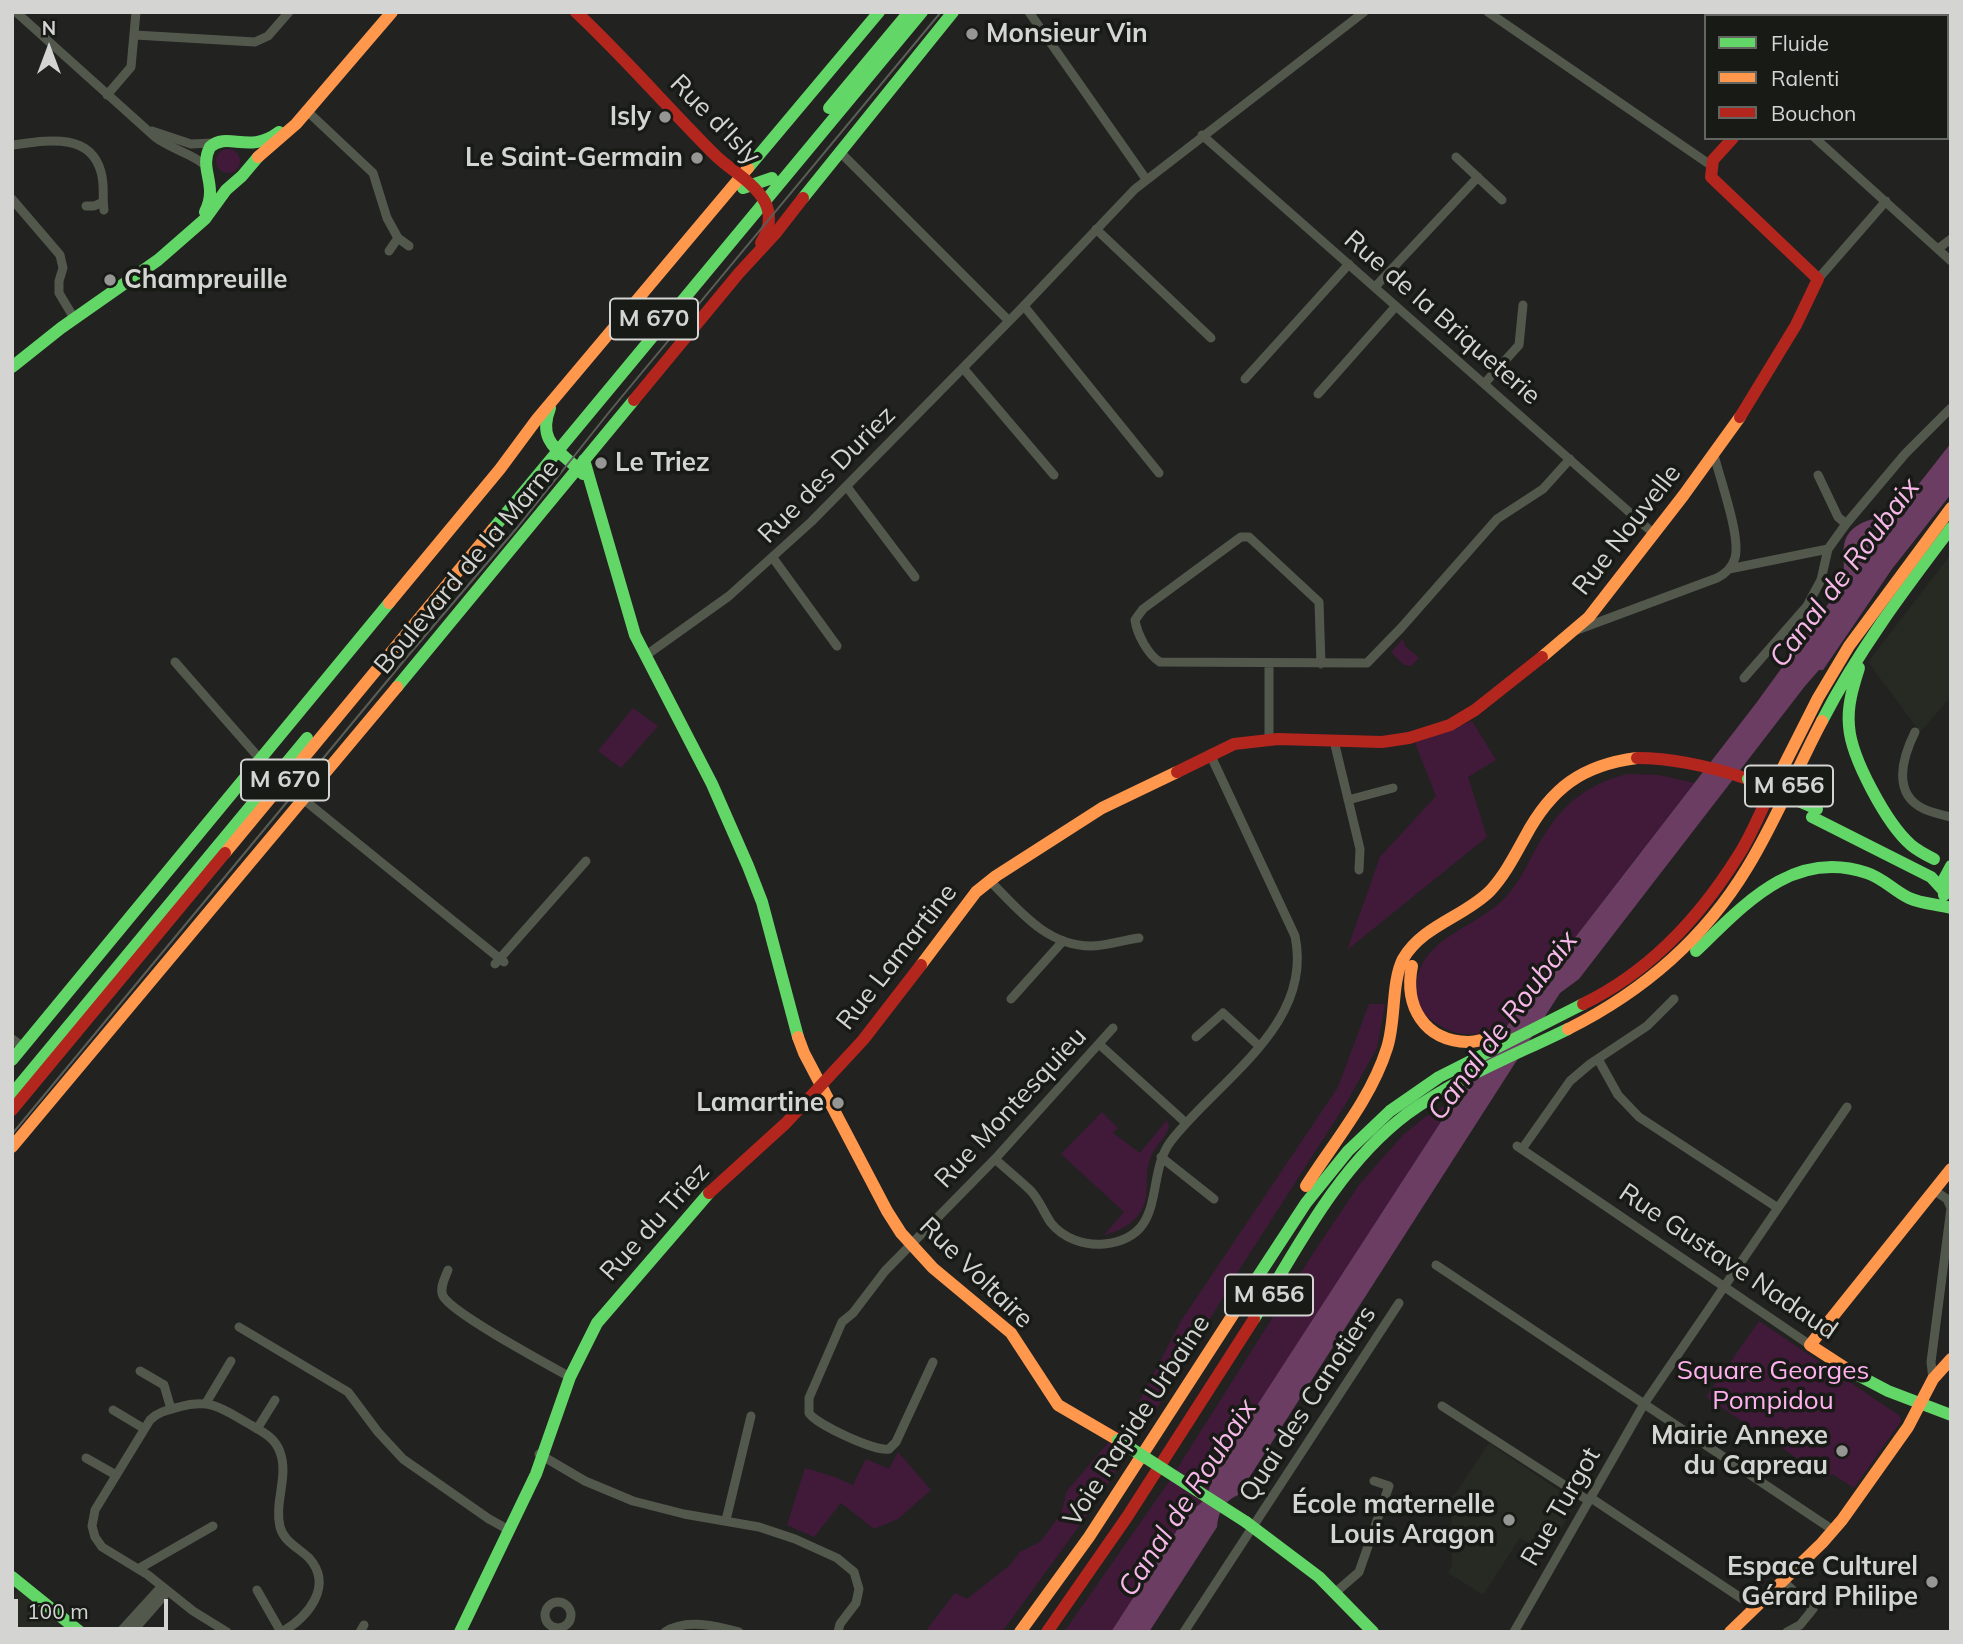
<!DOCTYPE html>
<html>
<head>
<meta charset="utf-8">
<style>
	body { margin:0 }
	#map { position:relative; width:1963px; height:1644px; overflow:hidden; background:#222221; font-family:Mulish,sans-serif }
	canvas { display:block }
	.frame { position:absolute; inset:0; border:14px solid #d4d5d2; pointer-events:none }
	.legend { position:absolute; left:1704px; top:14px; width:245px; height:126px; box-sizing:border-box; background:#181a16; border:2px solid #636561; margin:0; padding:9px 12px; list-style:none; font-size:21px; color:#d4d5d2 }
	.legend li { display:flex; align-items:center; gap:14px; height:35px }
	.legend b { width:35px; border:2px solid #636561 }
	.north { position:absolute; left:14px; top:14px; width:70px; height:70px; -webkit-text-stroke:5px #181a16; paint-order:stroke; rotate:0deg; font-size:19px; font-weight:700; line-height:28px; text-align:center; color:#d4d5d2 }
	.north::after { content:''; display:block; margin:auto; width:24px; height:32px; background:#d4d5d2; clip-path:polygon(50% 0,100% 100%,50% 72%,0 100%) }
	.scale { position:absolute; left:14px; top:1599px; width:154px; height:32px; box-sizing:border-box; border:4px solid #d4d5d2; border-top:0; padding-left:9px; font-size:21px; line-height:24px; white-space:nowrap; color:#d4d5d2; -webkit-text-stroke:5px #181a16; paint-order:stroke }
</style>
</head>
<body>
<div id="map">
<canvas width="1963" height="1644"></canvas>
<div class="frame"></div>
<ul class="legend">
<li><b style="height:9px;background:#63d668"></b>Fluide</li>
<li><b style="height:9px;background:#ff974d"></b>Ralenti</li>
<li><b style="height:9px;background:#b3261e"></b>Bouchon</li>
</ul>
<div class="north">N</div>
<div class="scale">100 m</div>
</div>
<script>
const ctx = document.querySelector('canvas').getContext('2d');
ctx.lineJoin = 'round';
function fill(path, color) { ctx.fillStyle = color; ctx.fill(path, 'evenodd'); }
function strokePath(path, color, width, dash) { ctx.strokeStyle = color; ctx.lineWidth = width; ctx.lineCap = dash ? 'butt' : 'round'; ctx.setLineDash(dash || []); ctx.stroke(path); }
function label(font, color, halo, rows, align = 'center') {
  ctx.font = font + ' Mulish,sans-serif'; ctx.lineWidth = 7; ctx.setLineDash([]); ctx.textBaseline = 'middle'; ctx.strokeStyle = halo; ctx.fillStyle = color; for (const [text, x, y, turn = 0] of rows) {
    ctx.save(); ctx.translate(x, y); ctx.rotate((+turn || 0) * Math.PI / 180); ctx.textAlign = isNaN(turn) ? turn : align; if (halo) ctx.strokeText(text, 0, 0); ctx.fillText(text, 0, 0); ctx.restore();
  }
}
const built = new Path2D(`
	M1951,554V697L1920,732L1868,662Z
	M1489,1443L1572,1499L1574,1506L1547,1554L1520,1538L1483,1595L1448,1573L1452,1565L1451,1497L1456,1493Z
	M21,1583L91,1632H12V1599Z`);
const green = new Path2D(`
	M216 161a12 12 0 1 1 24 0a12 12 0 1 1-24 0Z
	M1403,639L1405,646L1419,658L1411,666L1404,665L1391,652Z
	M633,708L658,726L621,768L598,751Z
	M1472,721L1496,760L1468,777L1487,837L1347,950L1380,857L1436,796L1415,743Z
	M1627,774L1659,775L1694,783L1506,1027C1473,1036 1459,1040 1430,1019C1422,1014 1420,1006 1417,997C1415,991 1416,987 1417,981C1423,938 1476,927 1504,899C1516,886 1525,870 1533,854C1557,811 1578,787 1627,774Z
	M1369,1004H1385L1377,1048L1345,1105L1239,1270L1156,1410L1093,1507L1002,1632H925L955,1593L967,1599L1010,1565L1020,1552L1040,1542L1061,1514L1067,1491L1132,1415L1181,1321L1338,1087Z
	M1455,1100L1211,1478C1211,1493 1204,1504 1190,1510L1111,1632H1064L1168,1483L1314,1252L1359,1185L1403,1135L1425,1117Z
	M1102,1112L1118,1128L1113,1133L1140,1153L1167,1120L1169,1127C1165,1139 1154,1147 1150,1159C1145,1171 1148,1185 1146,1197C1143,1218 1123,1231 1104,1235L1124,1212L1061,1154Z
	M1759,1321L1900,1416L1901,1421L1854,1488L1832,1474L1828,1479L1706,1397Z
	M898,1452L931,1490L898,1519L874,1529L841,1503L814,1537L787,1525L805,1468L835,1477L853,1485L866,1459L889,1469Z`);
const water = new Path2D(`
	M1951,443V494L1892,569L1823,670H1819L1805,686L1579,979L1560,993L1238,1495C1224,1501 1218,1512 1217,1527L1149,1632H1111L1190,1510C1204,1504 1211,1493 1210,1478L1455,1100L1506,1027L1757,702L1839,589C1853,565 1829,538 1864,522C1875,517 1884,520 1896,513Z`);
const street = new Path2D(`
	M16,12L155,137C172,150 192,153 206,166
	M1029,12L1146,179
	M1488,12L1709,164
	M1832,12L1836,16
	M1935,12L1940,16
	M1947,22L1951,24
	M135,35L255,42L268,36L289,12
	M107,95L131,67L136,12
	M306,110L373,173L387,218L398,238L389,251
	M152,131L191,144L213,143
	M1947,131L1951,134
	M1202,135L1653,533
	M1815,138L1951,261
	M12,145C44,141 90,131 101,172C105,185 102,198 104,210
	M839,151L1009,321
	M1456,157L1502,200
	M12,199L60,255L63,268L59,281V293L74,318
	M86,206H94L103,202
	M1096,229L1211,338
	M398,238L409,246
	M1939,248L1951,239
	M1818,279L1886,201
	M1375,287L1478,177
	M1024,306L1159,473
	M963,368L1054,475
	M1245,379L1349,264
	M1484,384L1519,345L1523,305
	M1318,394L1396,306
	M1818,475L1838,517L1846,524
	M847,487L915,577
	M773,558L837,646
	M1729,569L1828,549
	M1577,630L1717,578C1725,574 1732,568 1735,558C1741,537 1720,479 1714,455
	M645,656L729,596L811,522L1018,312L1135,189L1364,12
	M175,662L260,759
	M1321,664L1319,602L1249,537H1241L1234,542L1143,609L1135,620C1137,634 1148,655 1160,662L1367,663L1401,628L1497,519L1543,489L1570,459
	M1744,678L1807,606L1821,580L1828,549L1846,524L1905,454L1951,408
	M1915,732C1902,758 1892,794 1924,809C1933,813 1942,815 1951,817
	M1269,739V663
	M1334,741L1360,849L1359,870
	M303,799L504,962
	M1348,800L1393,788
	M989,880C1018,909 1046,946 1091,946C1107,946 1123,940 1139,938
	M495,964L586,861
	M1011,999L1063,941
	M1196,1037L1223,1013L1259,1046
	M12,1039L23,1047
	M1099,1044L1186,1123
	M1598,1059L1618,1095L1639,1117L1778,1208
	M1517,1146L1810,1345
	M1522,1149L1570,1081L1590,1064L1647,1026L1674,999
	M1161,1157L1214,1199
	M995,1159C1007,1170 1020,1180 1031,1191C1040,1201 1044,1213 1051,1223C1063,1238 1084,1246 1104,1244C1169,1237 1144,1176 1171,1141C1218,1080 1314,1025 1295,936L1210,754
	M1436,1265L1833,1530
	M448,1270C445,1278 439,1288 443,1296C453,1314 547,1364 570,1377
	M239,1327L348,1392L378,1432L403,1459L489,1519L509,1530
	M933,1362L896,1442L889,1449C876,1452 817,1425 809,1413V1398L842,1322L853,1313L885,1271L995,1159L1113,1028
	M140,1371L164,1385L171,1409
	M1933,1379L1931,1362L1951,1208L1947,1199L1935,1191
	M206,1403L231,1361
	M1442,1406L1589,1501
	M113,1410L143,1428
	M257,1429L275,1400
	M539,1454L585,1481L633,1501L684,1514L759,1527L795,1539L837,1558L854,1572L859,1589L856,1603L840,1624L838,1632
	M86,1458L116,1475
	M1591,1498L1756,1608
	M726,1520L751,1416
	M138,1569L213,1526
	M1783,1581L1813,1609L1800,1625L1787,1632
	M257,1590L281,1632
	M1336,1592L1359,1572L1389,1486L1374,1481
	M545 1615a13 13 0 1 1 26 0a13 13 0 1 1-26 0Z
	M120,1632L162,1586
	M132,1632L168,1591
	M227,1632L193,1611L148,1575L102,1547L95,1537L92,1526L95,1510L150,1420C158,1412 168,1410 179,1407C210,1398 222,1408 249,1424C261,1431 275,1437 280,1452C289,1476 274,1502 280,1527C284,1542 299,1548 309,1558C334,1586 308,1617 282,1632
	M360,1632L364,1625
	M665,1632C686,1618 716,1626 739,1632
	M1184,1632L1399,1303
	M1514,1632L1644,1404L1847,1107`);
const fast = new Path2D(`
	M1857,16L1861,12
	M829,108L909,12
	M748,168L879,12
	M743,188L772,178
	M803,198L953,12
	M205,212C219,184 198,170 210,147C228,131 249,155 279,132
	M12,367L61,328L158,260L205,219L226,190L242,176L258,157
	M550,408C536,444 562,451 583,474
	M584,460L635,635L712,784L748,866L762,902L798,1037
	M493,529L922,12
	M1859,668C1853,687 1847,706 1849,726C1851,758 1887,824 1911,845C1918,851 1926,855 1934,859
	M397,687L634,400
	M1822,721C1858,651 1904,590 1951,528
	M1812,817L1931,877L1943,890
	M1944,895L1943,881L1951,866
	M1696,951C1744,905 1793,848 1867,873C1883,878 1894,891 1909,898C1922,904 1937,904 1951,908
	M12,1060L389,603
	M12,1094L307,738
	M1236,1310L1306,1203L1348,1151L1390,1111L1439,1077L1583,1004
	M1254,1319C1297,1248 1339,1165 1407,1114C1456,1078 1513,1056 1568,1029
	M1850,1371L1888,1391L1951,1415
	M1246,1522L1319,1577L1373,1632
	M12,1577L80,1632
	M460,1632L536,1474L570,1377L597,1323L709,1193`);
const slow = new Path2D(`
	M258,157L296,124L392,12
	M389,603L500,469L537,419L748,168
	M1542,657L1589,617L1683,496L1740,417
	M1765,803L1818,698L1849,646L1951,508
	M225,853L493,529
	M921,965L976,892L996,876L1102,808L1177,772
	M1412,966C1404,1006 1424,1041 1468,1042C1480,1042 1493,1037 1505,1033
	M1568,1029C1642,992 1704,939 1747,868C1776,821 1796,770 1822,721
	M798,1037L804,1053L887,1211L901,1233L933,1268L1011,1333L1058,1405L1118,1440
	M12,1147L397,687
	M1306,1186C1334,1142 1371,1099 1387,1048C1396,1021 1391,983 1403,959C1423,925 1464,917 1490,891C1505,875 1515,855 1525,837C1551,788 1582,765 1637,758
	M1850,1371L1810,1345L1951,1169
	M1020,1632L1089,1537L1236,1310
	M1730,1632L1822,1543L1842,1520L1908,1427L1933,1379L1951,1359`);
const jam = new Path2D(`
	M576,12C624,57 668,108 715,155C730,170 754,182 765,202C772,216 769,230 761,243
	M1733,138L1713,160L1711,177L1818,279L1796,325L1740,417
	M634,400L739,273L775,234L803,198
	M1637,758C1675,758 1712,767 1748,779
	M1177,772L1234,744L1278,739L1382,742L1409,738L1450,725L1475,710L1542,657
	M1583,1004C1649,972 1700,917 1738,856C1749,839 1757,820 1765,803
	M12,1110L225,853
	M709,1193L786,1123L863,1040L921,965
	M1047,1632L1127,1517L1254,1319`);
const tram = new Path2D(`
	M12,1134L407,657L516,529L610,411L941,12`);
const fastBridge = new Path2D(`
	M1748,779L1817,809
	M1118,1440L1246,1522`);
const markers = [
	[972,34,7,"#969694"],
	[665,117,7,"#969694"],
	[697,158,7,"#969694"],
	[110,280,7,"#969694"],
	[601,463,7,"#969694"],
	[838,1103,7,"#969694"],
	[1842,1451,7,"#969694"],
	[1509,1520,7,"#969694"],
	[1932,1582,7,"#969694"]
];
const shields = [
	[654,319,88],
	[285,780,88],
	[1789,786,88],
	[1269,1295,88]
];
const shieldNames = [
	["M 670",654,319],
	["M 670",285,780],
	["M 656",1789,786],
	["M 656",1269,1295]
];
const poiNames = [
	["Monsieur Vin",986,34,"left"],
	["Isly",651,117],
	["Le Saint-Germain",683,158],
	["Champreuille",124,280,"left"],
	["Le Triez",615,463,"left"],
	["Lamartine",824,1103],
	["Mairie Annexe",1828,1436],
	["du Capreau",1828,1466],
	["École maternelle",1495,1505],
	["Louis Aragon",1495,1535],
	["Espace Culturel",1918,1567],
	["Gérard Philipe",1918,1597]
];
const streetNames = [
	["Rue d'Isly",715,120,45],
	["Rue de la Briqueterie",1442,318,41],
	["Rue des Duriez",827,475,-45],
	["Rue Nouvelle",1627,530,-52],
	["Boulevard de la Marne",467,567,-50],
	["Rue Lamartine",897,957,-52],
	["Rue Montesquieu",1011,1108,-47],
	["Rue du Triez",655,1222,-48],
	["Rue Gustave Nadaud",1728,1262,34],
	["Rue Voltaire",976,1273,44],
	["Quai des Canotiers",1308,1404,-57],
	["Voie Rapide Urbaine",1137,1421,-57],
	["Rue Turgot",1561,1507,-60]
];
const parkNames = [
	["Square Georges",1773,1371],
	["Pompidou",1773,1401]
];
const waterNames = [
	["Canal de Roubaix",1845,573,-53],
	["Canal de Roubaix",1503,1026,-53],
	["Canal de Roubaix",1188,1498,-57]
];
fill(built, '#262a22');
fill(green, '#411a3a');
fill(water, '#6c3d63');
strokePath(street, '#53584c', 9);
strokePath(fast, '#63d668', 12);
strokePath(slow, '#ff974d', 12);
strokePath(jam, '#b3261e', 12);
strokePath(tram, '#5a5d55', 2);
strokePath(fastBridge, '#63d668', 12);
for (const [x, y, r, color] of markers) { const dot = new Path2D(); dot.arc(x, y, r, 0, 2 * Math.PI); ctx.fillStyle = color; ctx.fill(dot); strokePath(dot, '#181a16', 2.5); }
for (const [x, y, w] of shields) { const box = new Path2D(); box.roundRect(x - w / 2, y - 20.5, w, 41, 5); ctx.fillStyle = '#181a16'; ctx.fill(box); strokePath(box, '#d4d5d2', 2); }
label('bold 24px', '#d4d5d2', null, shieldNames);
label('bold 26px', '#d4d5d2', '#181a16', poiNames, 'right');
label('26px', '#d4d5d2', '#181a16', streetNames);
label('26px', '#ffb0ee', '#181a16', parkNames);
label('italic 28px', '#f7b8e9', '#181a16', waterNames);
</script>
</body>
</html>
